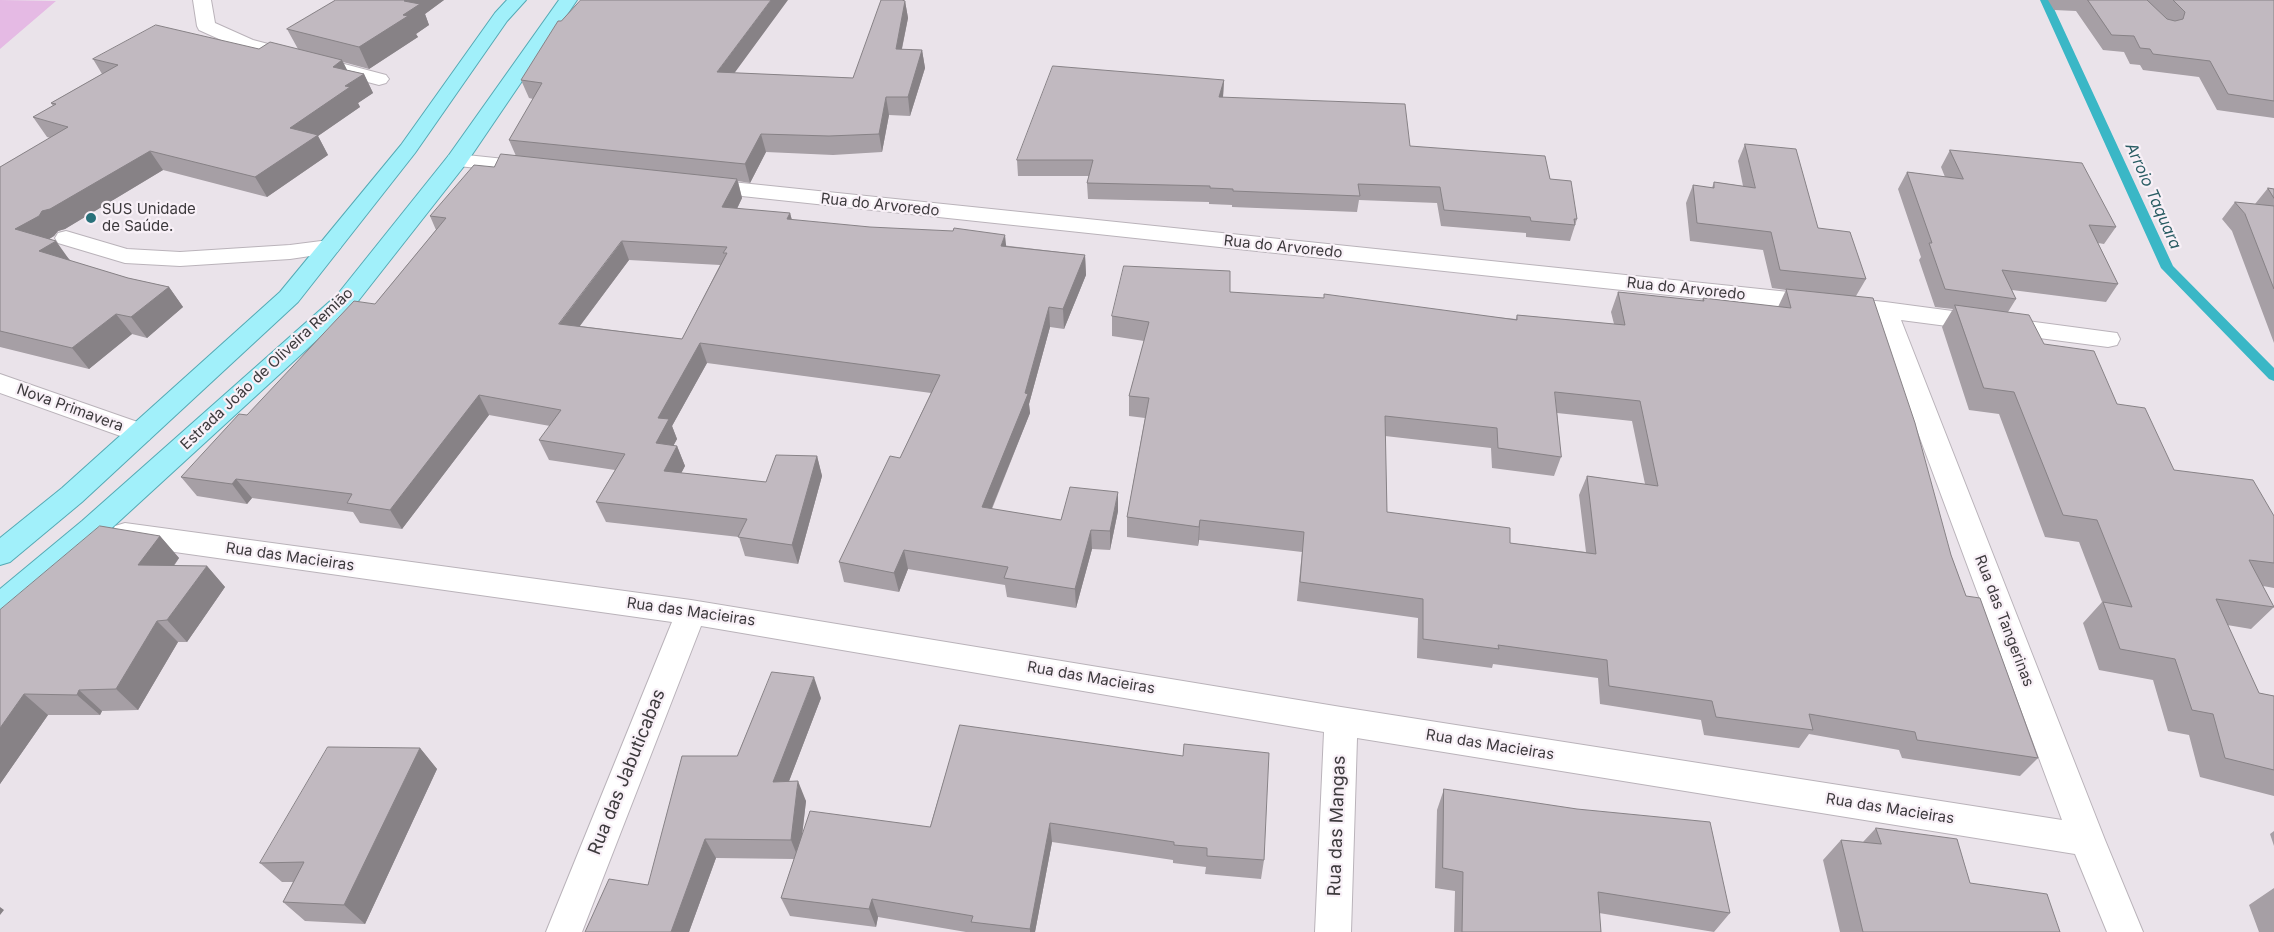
<!DOCTYPE html>
<html>
<head>
<meta charset="utf-8">
<style>
	body { margin:0 }
	canvas { display:block; background:#eae3ea }
</style>
</head>
<body>
<canvas width="2274" height="932"></canvas>
<script>
const ctx = document.querySelector('canvas').getContext('2d');
ctx.lineJoin = 'round';
function fill(path, color) { ctx.fillStyle = color; ctx.fill(path, 'evenodd'); }
function strokePath(path, color, width, dash) { ctx.strokeStyle = color; ctx.lineWidth = width; ctx.lineCap = dash ? 'butt' : 'round'; ctx.setLineDash(dash || []); ctx.stroke(path); }
function label(font, color, halo, rows, align = 'center') {
  ctx.font = font + ' Inter,sans-serif'; ctx.lineWidth = 4.5; ctx.setLineDash([]); ctx.textBaseline = 'middle'; ctx.strokeStyle = halo; ctx.fillStyle = color; for (const [text, x, y, turn = 0] of rows) {
    ctx.save(); ctx.translate(x, y); ctx.rotate((+turn || 0) * Math.PI / 180); ctx.textAlign = isNaN(turn) ? turn : align; if (halo) ctx.strokeText(text, 0, 0); ctx.fillText(text, 0, 0); ctx.restore();
  }
}
const green = new Path2D(`
	M0,0L56,1L0,49Z`);
const stream = new Path2D(`
	M2040,0H2050L2173,266L2274,368V381L2269,379L2161,268Z`);
const minor = new Path2D(`
	M193,0H211L215,23L253,40L386,75L389,79L386,83L379,85L239,48L199,30L197,26Z
	M457,154L533,162L541,163L544,168L541,173L533,174L449,165L446,160L449,155Z
	M703,179L1885,302L2117,333L2120,339L2117,345L2108,347L1901,320L2105,840L2143,932H2107L2075,854L1357,738L1351,932H1315L1324,732L701,626L582,932H546L672,622L125,545L115,542L111,534L115,526L125,523L691,600L1341,707L2062,820L1875,317L695,191L692,186L695,181Z
	M66,231L127,249L180,252L290,245L329,240L337,242L341,247L337,252L290,259L180,266L125,263L58,243L55,238L58,233Z
	M0,374L149,426L153,433L149,440L140,443L0,393Z`);
const major = new Path2D(`
	M507,0H526L507,21L415,153L298,302L82,502L10,562L0,565V538L62,488L280,292L401,145L495,13Z
	M559,0H577L465,165L355,305L102,537L11,616L0,619V589L82,521L337,295L449,155Z`);
const wall = new Path2D(`
	M336,0H444L425,14L429,25L416,34L418,37L369,69L343,62L347,70L364,74L373,93L358,103L360,107L318,136L328,155L267,197L163,170L65,229L58,231L54,236L49,239L71,261L128,278L169,287L183,307L147,338L132,334L89,369L0,347V167L50,138L47,137L33,117L53,106L51,103L102,74L93,59L259,49H298L287,29Z
	M2048,0H2274V118L2217,110L2199,77L2143,70L2140,65L2130,64L2124,52L2103,50L2076,11L2054,10Z
	M905,1L908,18L902,49L922,50L925,68L910,116L889,115L882,152L833,155L766,152L750,183L738,181L742,198L737,209L790,213L792,220L1085,255L1086,275L1064,329L1050,327L1029,404L1030,413L992,509L1061,520L1118,511L1110,550L1092,549L1076,608L1007,597L1005,585L908,569L899,592L844,582L839,562L900,458L931,393L707,363L672,426L677,439L673,446H677L685,466L681,473L766,482L817,456L822,476L798,564L745,556L739,537L606,522L596,502L615,470L549,460L539,440L550,426L489,415L402,529L360,523L353,512L252,498L247,504L197,496L181,477L247,415L375,304L436,230L430,216L494,167L516,156L509,140L533,99L529,98L521,80L735,73L853,78ZM629,260L720,265L682,339L580,326Z
	M1224,80L1223,98L1410,146L1550,179L1577,219L1570,241L1526,237V233L1441,226L1437,203L1359,200L1357,212L1232,207V205L1209,204V202L1088,199L1087,183L1089,176H1018L1017,160Z
	M1745,144L1818,228L1866,279L1856,296L1966,596L2038,758L2020,776L1902,758L1899,750L1809,734L1799,748L1704,735L1701,720L1600,704L1598,678L1493,664L1492,668L1417,658L1418,618L1297,601L1302,552L1199,540L1198,546L1127,537V517L1145,418L1129,416V396L1144,341L1112,336V316L1230,292L1516,319L1517,315L1614,324L1611,312L1618,292L1702,301L1703,298L1778,307L1786,290L1772,288L1763,250L1690,241L1686,203L1693,185L1712,188L1714,182L1743,186L1738,161ZM1557,413L1632,421L1645,484L1587,476L1579,495L1586,552L1510,543L1387,512L1385,436L1491,448L1492,468L1554,476L1561,457Z
	M1950,150L2116,227L2104,244L2098,243L2118,284L2106,302L2012,290L2016,299L2008,312L2044,344L2117,404L2174,470L2274,516V588L2263,586L2274,607L2251,629L2227,625L2259,693L2274,696V796L2200,777L2189,735L2168,731L2153,680L2099,670L2083,623L2102,602L2079,542L2045,537L1999,414L1969,410L1942,327L1953,309L1935,307L1919,260L1921,257L1898,189L1907,172L1945,177L1941,167Z
	M2268,188L2274,189V343L2232,231L2222,219L2235,202L2255,204Z
	M160,536L179,558L174,566H207L225,587L187,642H178L138,710L102,711L100,715H48L0,784V610Z
	M821,698L789,781L806,801L802,837L930,827L960,725L1264,860L1261,879L1205,874L1206,867L1173,863V860L1052,842L1035,932H966L878,917L876,927L790,916L781,898L794,859L716,858L689,932H585L648,885L737,756Z
	M420,748L437,769L365,924L305,921L283,902L293,882H282L260,863Z
	M1444,789L1730,913L1714,932L1599,913L1601,932H1454L1455,891L1435,888L1437,810Z
	M1876,828L1970,883L2060,932H1840L1823,860L1841,840L1863,842Z
	M2274,831V846L2270,834Z
	M2274,888V932H2259L2249,905Z`);
const shadedWall = new Path2D(`
	M405,0H444L425,14L429,25L416,34L418,37L369,69L359,47L403,15L404,1Z
	M771,0H788L722,90L717,72Z
	M905,1L908,18L898,67L896,49Z
	M922,50L925,68L910,116L908,97Z
	M342,60L352,80L333,67Z
	M364,74L373,93L358,103L360,107L318,136L328,155L267,197L255,177L290,128L345,86Z
	M1224,80L1223,96L1218,113L1219,97Z
	M886,97L889,115L882,152L879,134Z
	M761,134L766,152L750,183L745,164Z
	M150,151L163,170L65,229L58,231L54,236L31,250L15,229L42,211Z
	M737,179L742,198L728,227L722,207Z
	M790,213L795,233L787,219Z
	M1005,235L1007,254L1001,246Z
	M56,241L71,262L39,251Z
	M622,241L629,260L567,343L559,324Z
	M1085,255L1086,275L1064,329L1063,309Z
	M169,287L183,307L147,338L131,317Z
	M1049,307L1050,327L1029,404L1030,413L984,527L982,507L1025,393Z
	M116,314L132,334L89,369L72,348Z
	M700,343L707,363L672,426L677,439L664,463L656,443L658,418Z
	M479,395L489,415L402,529L390,510Z
	M677,446L685,466L672,491L664,471Z
	M817,456L822,476L798,564L792,545Z
	M236,479L252,498L247,504L232,484Z
	M1118,492V511L1110,550V531Z
	M1200,520L1199,540L1198,546L1199,527Z
	M1091,530L1092,549L1076,608L1075,589Z
	M160,536L179,558L158,587L138,565Z
	M904,550L908,569L899,592L894,573Z
	M207,566L225,587L187,642L167,620Z
	M157,621L178,642L138,710L116,689Z
	M814,677L821,698L781,802L773,782Z
	M79,690L102,711L100,715L77,695Z
	M24,694L48,715L0,784V728Z
	M420,748L437,769L365,924L344,905Z
	M798,781L806,801L799,860L791,840Z
	M1050,823L1052,842L1035,932H1030V929Z
	M705,839L716,858L689,932H671Z
	M872,899L878,917L876,927L869,909Z
	M0,907L4,910L0,915Z`);
const building = new Path2D(`
	M336,0H405L404,1L420,4L403,15L408,16L359,47L287,29Z
	M581,0H771L717,72L853,78L881,0H902L905,1L896,49L922,50L908,97H886L879,134L829,136L761,134L745,164L509,140L542,83L521,80L558,21H561Z
	M2088,0H2147L2167,19L2175,21L2183,19L2185,12L2173,0H2274V101L2228,94L2210,61L2153,54L2150,49L2140,48L2134,36L2112,35Z
	M156,25L259,49L270,42L342,60L333,67L364,74L345,86L350,87L290,128L318,135L255,177L150,151L50,209L42,211L39,216L15,229L56,241L39,251L128,278L169,287L131,317L116,314L72,348L0,331V167L68,127L33,117L56,104L51,103L118,65L93,59Z
	M1053,66L1224,80L1219,97L1405,104L1410,146L1545,156L1550,179L1571,181L1577,219H1574L1575,225L1531,221L1530,217L1444,210L1440,187L1358,184L1360,196L1233,191V189L1210,188V186L1087,183L1093,160H1017Z
	M1745,144L1796,149L1818,228L1850,232L1866,279L1780,270L1771,232L1697,223L1693,185L1714,188V182L1755,188Z
	M1950,150L2082,163L2116,227L2089,225L2118,284L2002,270L2016,299L1945,289L1929,243H1932L1907,172L1963,179Z
	M501,154L737,179L722,207L790,213L787,219L870,227L953,231L954,228L1005,235L1001,246L1085,255L1063,309L1049,307L1025,393L1028,394L982,507L1061,520L1070,487L1118,492L1110,531L1091,530L1075,589L1004,578L1008,567L904,550L894,573L839,562L890,456L900,458L940,375L700,343L658,418L669,419L656,443L677,446L664,471L766,482L776,455L817,456L792,545L738,537L747,519L596,502L625,454L539,440L561,410L479,395L390,510L347,503L352,494L236,479L232,484L181,477L239,414L247,415L354,301L375,304L446,218L430,216L474,165L494,167ZM622,241L727,247L723,253H727L682,339L559,324Z
	M2268,188L2274,189V198Z
	M2235,202L2274,206V289L2245,214Z
	M1124,266L1230,271V292L1324,298V294L1517,320V315L1625,325L1618,292L1704,301L1703,298L1791,308L1786,289L1873,298L1915,423L1951,555L1966,596L1980,598L2038,758L1917,740L1915,732L1809,714L1813,730L1716,717L1712,701L1609,686L1607,660L1498,645L1499,649L1423,639V599L1300,582L1304,532L1200,520L1199,527L1127,517L1149,398L1129,396L1149,322L1112,316ZM1555,392L1640,401L1658,486L1587,476L1596,554L1510,543V528L1387,512L1385,416L1497,428L1498,448L1561,457Z
	M1955,305L2029,315L2044,344L2094,351L2117,404L2145,408L2174,470L2253,480L2274,516V563L2249,560L2274,607L2216,599L2259,693L2274,696V770L2225,758L2213,714L2192,710L2175,659L2120,649L2103,602L2132,607L2097,520L2063,515L2014,392L1984,388Z
	M100,526L160,536L138,565L207,566L167,620L157,621L116,689L79,690L77,695L24,694L0,728V610Z
	M772,672L814,677L773,782L798,781L791,840L705,839L671,932H585L609,879L648,885L682,756H737Z
	M960,725L1183,756L1184,744L1269,753L1264,860L1207,856V848L1174,845V842L1050,823L1030,929L971,922L973,916L872,899L869,909L781,898L810,811L930,827Z
	M328,747L420,748L344,905L283,902L304,862L260,863Z
	M1444,789L1577,809L1710,822L1730,913L1598,892L1601,932H1462L1463,872L1443,868Z
	M1876,828L1957,839L1970,883L2047,894L2060,932H1863L1841,840L1881,844Z`);
const markers = [
	[91,218,6,"#28717a"]
];
const streetNames = [
	["Rua do Arvoredo",880,205,6],
	["Rua do Arvoredo",1283,247,6],
	["Rua do Arvoredo",1686,289,6],
	["Estrada João de Oliveira Remião",267,369,-43],
	["Nova Primavera",70,408,20],
	["Rua das Macieiras",290,557,8],
	["Rua das Macieiras",691,612,8],
	["Rua das Tangerinas",2004,621,69],
	["Rua das Macieiras",1091,678,10],
	["Rua das Macieiras",1490,745,9],
	["Rua das Macieiras",1890,809,9]
];
const poiNames = [
	["SUS Unidade",102,209],
	["de Saúde.",102,226]
];
const waterNames = [
	["Arroio Taquara",2153,196,66]
];
const nearStreetnames = [
	["Rua das Jabuticabas",627,772,-68],
	["Rua das Mangas",1337,826,-88]
];
fill(green, '#e5bae4');
fill(stream, '#3ab7c6');
strokePath(minor, '#bab3ba', 2);
strokePath(major, '#55aab5', 2);
fill(minor, '#fff');
fill(major, '#a1f0fa');
fill(wall, '#a69fa5');
fill(shadedWall, '#878286');
fill(building, '#c1b9c0');
strokePath(building, '#878286', 1);
for (const [x, y, r, color] of markers) { const dot = new Path2D(); dot.arc(x, y, r, 0, 2 * Math.PI); ctx.fillStyle = color; ctx.fill(dot); strokePath(dot, '#f8f0f7', 2); }
label('15px', '#3d3a3d', '#f8f0f7', streetNames);
label('15px', '#3d3a3d', '#f8f0f7', poiNames, 'left');
label('italic 16px', '#2a5d64', '#f8f0f7', waterNames);
label('18px', '#3d3a3d', '#f8f0f7', nearStreetnames);
</script>
</body>
</html>
